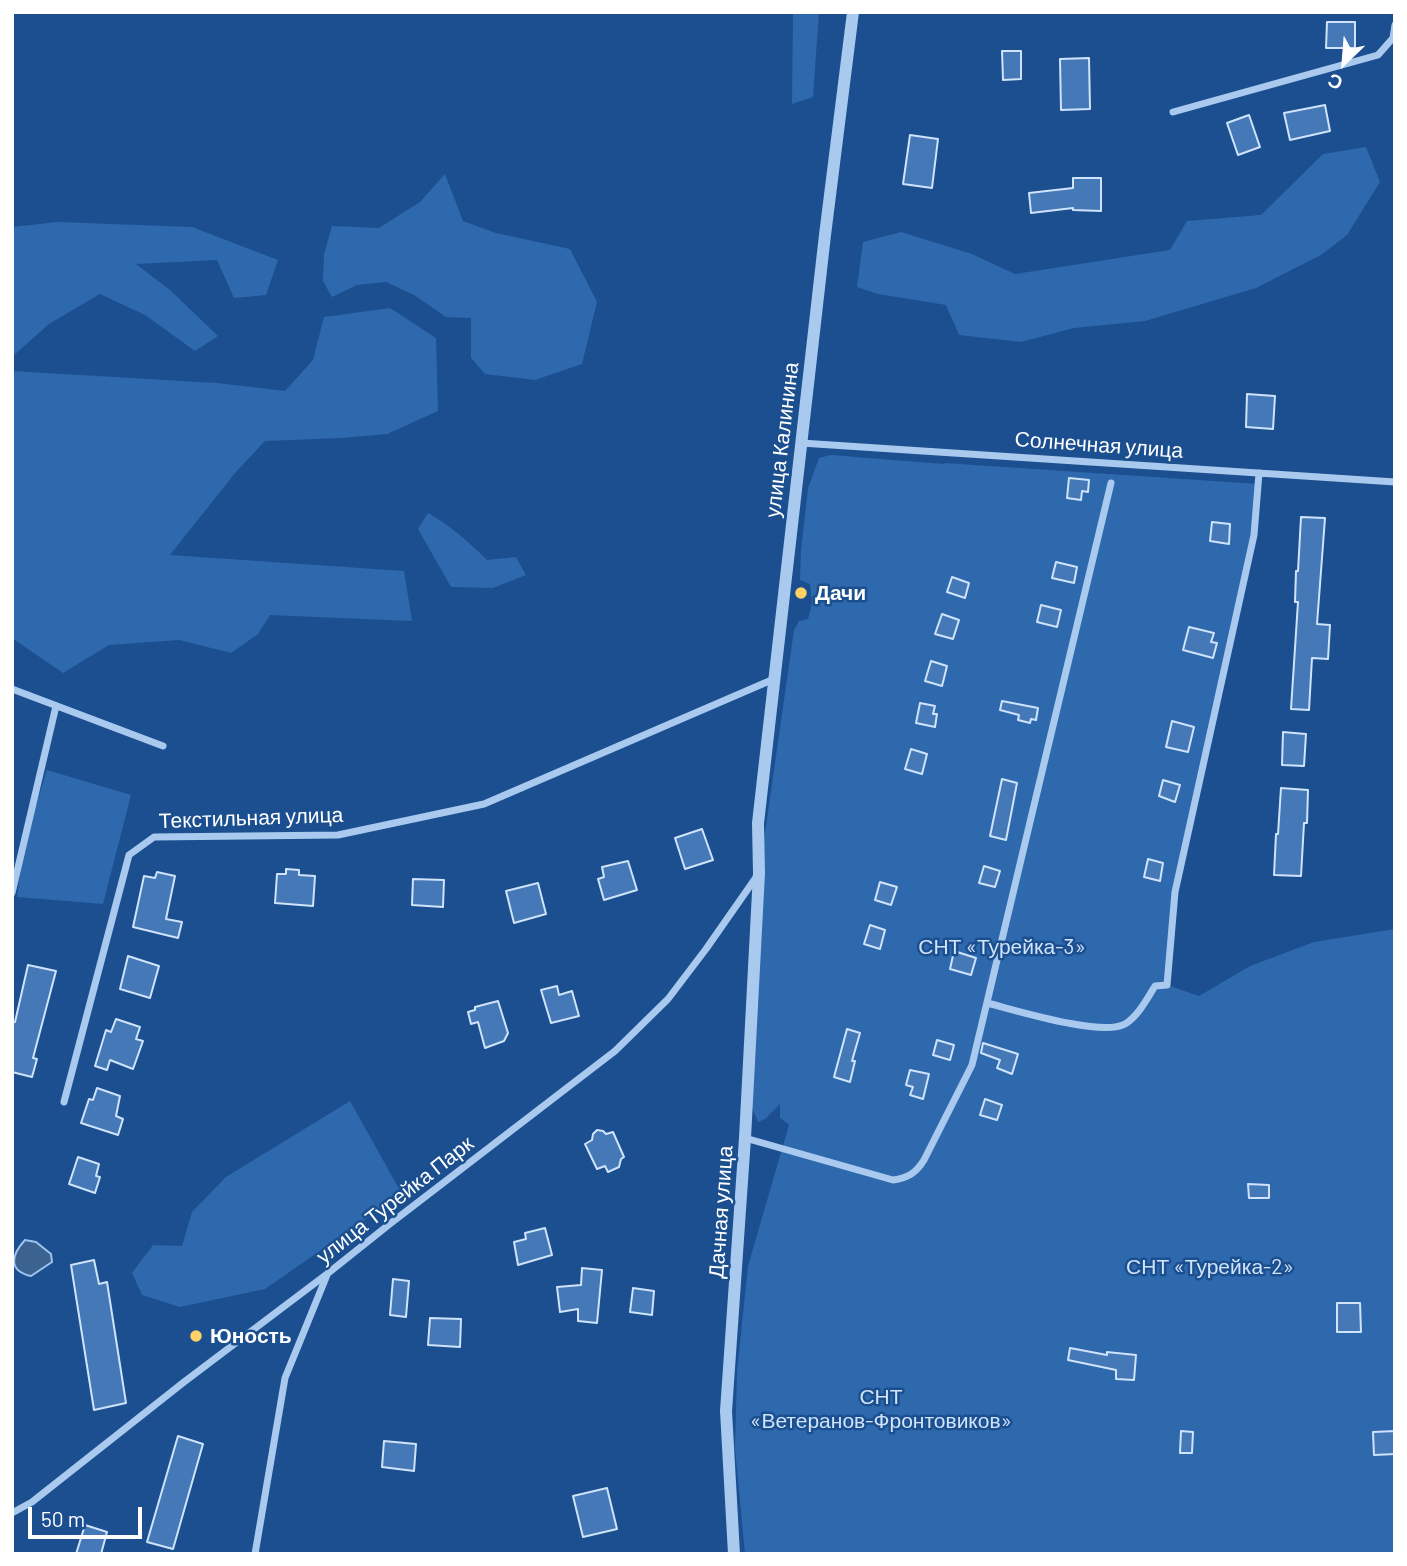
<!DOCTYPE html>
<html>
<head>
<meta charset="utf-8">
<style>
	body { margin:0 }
	#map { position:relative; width:1407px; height:1566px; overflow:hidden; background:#1b4f8f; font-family:Barlow,sans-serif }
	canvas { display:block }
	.frame { position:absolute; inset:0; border:14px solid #fff; pointer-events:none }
	.north { position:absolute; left:1309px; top:28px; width:70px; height:70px; -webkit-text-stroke:5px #1b4f8f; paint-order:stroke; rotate:205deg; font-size:19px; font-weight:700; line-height:28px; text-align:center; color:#fff }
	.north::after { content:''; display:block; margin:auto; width:24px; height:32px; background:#fff; clip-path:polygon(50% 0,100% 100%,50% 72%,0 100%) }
	.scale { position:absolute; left:28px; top:1507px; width:114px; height:32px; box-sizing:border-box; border:4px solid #fff; border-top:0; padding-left:9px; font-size:21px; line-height:24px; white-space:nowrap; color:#fff; -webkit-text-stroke:5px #1b4f8f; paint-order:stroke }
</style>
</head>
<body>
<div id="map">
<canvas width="1407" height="1566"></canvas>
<div class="frame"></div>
<div class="north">С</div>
<div class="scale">50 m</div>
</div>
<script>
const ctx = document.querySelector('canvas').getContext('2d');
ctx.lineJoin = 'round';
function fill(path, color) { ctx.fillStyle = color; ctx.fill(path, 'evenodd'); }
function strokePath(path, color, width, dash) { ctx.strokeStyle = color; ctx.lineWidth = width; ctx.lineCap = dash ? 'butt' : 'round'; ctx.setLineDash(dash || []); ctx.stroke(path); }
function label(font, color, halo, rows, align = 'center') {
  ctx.font = font + ' Barlow,sans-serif'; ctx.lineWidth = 5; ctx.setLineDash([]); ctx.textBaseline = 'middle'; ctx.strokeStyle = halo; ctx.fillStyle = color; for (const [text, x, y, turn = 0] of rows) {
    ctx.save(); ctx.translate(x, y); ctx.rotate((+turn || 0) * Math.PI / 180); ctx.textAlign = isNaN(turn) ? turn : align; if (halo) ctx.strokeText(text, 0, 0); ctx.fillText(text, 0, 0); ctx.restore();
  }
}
const green = new Path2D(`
	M793,12H819L813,97L792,104Z
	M1366,147L1380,182L1347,235L1321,255L1256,288L1145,321L1074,328L1021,342L959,335L946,305L878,294L857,287L863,242L901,232L972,254L1015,274L1170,250L1187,221L1261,215L1323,154Z
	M445,174L463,221L496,233L570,249L597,302L582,364L535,380L485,374L471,358V318L446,317L414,295L386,282L357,285L332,297L323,281L324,254L332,226L379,228L420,202Z
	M58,222L192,227L278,260L266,295L234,298L217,260L136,264L170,290L218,336L195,351L145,315L100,294L49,324L12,357V227Z
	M390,308L436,338L438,411L387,434L342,438L265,441L235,473L170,555L404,571L412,621L270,615L258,634L231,653L179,640L109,645L63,673L12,638V371L217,383L285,391L313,360L324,317Z
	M831,455L944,464L945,463L1258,484L1254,535L1175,892L1167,985L1199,996L1250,966L1314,942L1395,929V1554H745L735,1448L737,1372L748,1266L789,1125L780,1118V1104L765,1119L758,1122L747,1095L760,868L794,630L799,621L808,619L812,603L810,584L800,580L801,550L808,488L819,458Z
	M428,513C451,526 469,542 487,560L516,557L526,575L493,588L451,587L418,529Z
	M47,770L131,795L103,904L17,897L24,844Z
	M350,1101L402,1194L265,1289L180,1307L142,1295L132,1273L153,1245L182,1246L192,1212L226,1177Z`);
const water = new Path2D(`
	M25,1240L36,1242L51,1254L52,1262L31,1276C8,1271 11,1255 25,1240Z`);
const building = new Path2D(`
	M1327,22H1355V48H1326Z
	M1002,51H1021V79L1003,80Z
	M1089,58L1090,109L1061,110L1060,59Z
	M1325,105L1330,131L1290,140L1284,113Z
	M1249,115L1260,147L1238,155L1227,123Z
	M910,135L938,139L932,188L903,184Z
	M1073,178H1101V211L1073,210V208L1031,213L1029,193L1073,188Z
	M1247,394L1275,396L1273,429L1246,427Z
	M1069,478L1089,480L1088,492L1082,491L1081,500L1067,498Z
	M1301,517L1325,518L1317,624L1330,625L1328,659L1312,658L1309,710L1291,709L1298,602H1295L1296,571H1298Z
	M1212,522L1230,524L1229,544L1210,541Z
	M1056,562L1077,567L1074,583L1052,578Z
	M952,577L969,583L965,598L947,592Z
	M1041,605L1061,610L1057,627L1037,622Z
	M942,614L959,620L953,639L935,634Z
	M1189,627L1214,633L1211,642L1217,643L1213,658L1183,650Z
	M931,661L947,666L942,686L925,681Z
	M1002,701L1038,708L1036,720L1031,719L1030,723L1018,720L1019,715L1000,710Z
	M920,703L935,706L933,714H937L935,727L916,723Z
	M1172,721L1194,727L1188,752L1166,747Z
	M1283,732L1306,734L1304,766L1282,765Z
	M911,749L927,754L922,774L905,769Z
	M1002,779L1017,783L1006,840L990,836Z
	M1163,780L1180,785L1175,802L1159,796Z
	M1281,788L1308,790L1307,823H1304L1301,876L1274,875L1276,834H1278Z
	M702,829L713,860L685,869L675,838Z
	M1148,859L1163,863L1160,881L1144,877Z
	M628,861L637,890L604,900L598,879L604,877L602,867Z
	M984,866L1000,871L995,887L979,883Z
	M286,869L299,870V875L315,876L313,906L275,903L277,874H286Z
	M157,872L175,876L166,919L182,922L178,938L133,927L144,876L155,878Z
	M413,879L444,880L443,907L412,905Z
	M880,882L897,887L891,905L875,900Z
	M538,883L546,914L514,923L506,891Z
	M870,925L885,930L880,949L864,944Z
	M954,951L976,958L971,975L950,969Z
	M128,956L159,966L150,998L120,989Z
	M28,965L56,971L33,1058L37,1059L32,1077L12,1072V1022H15Z
	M557,986L559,995L572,991L579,1016L551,1023L541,990Z
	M498,1001L508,1033L504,1041L485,1048L478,1022L471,1024L468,1012L475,1010V1007Z
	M116,1019L140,1027L136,1039L143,1041L133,1069L110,1060L107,1070L95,1066L106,1030L111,1032Z
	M847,1029L860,1033L852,1061H855L850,1082L834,1077Z
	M937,1040L954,1045L950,1060L933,1055Z
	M983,1043L1018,1054L1012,1074L997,1068L1000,1060L981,1053Z
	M910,1070L929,1074L923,1099L910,1095L913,1087L906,1085Z
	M97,1088L120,1096L116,1116L123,1119L118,1135L81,1123L89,1099L93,1100Z
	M985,1099L1002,1105L997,1120L980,1115Z
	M597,1130L603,1131L606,1134L613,1132L624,1157L621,1159L619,1167L608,1172L605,1166L597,1169L585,1144L592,1140L593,1134Z
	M78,1157L99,1164L96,1176L100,1177L95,1193L69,1184Z
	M1248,1184L1269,1185V1198H1249Z
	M545,1228L552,1255L518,1265L514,1242L526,1239L525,1233Z
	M94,1260L99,1284L107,1282L126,1403L94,1410L71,1265Z
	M582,1268L602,1270L597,1323L578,1321V1309L560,1312L557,1287L581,1285Z
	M393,1279L409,1281L406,1317L390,1315Z
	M633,1288L654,1291L652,1315L630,1312Z
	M1337,1303H1360L1361,1332H1337Z
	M430,1318L461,1319L460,1347L428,1345Z
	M1070,1348L1107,1355V1352L1136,1355L1134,1380L1116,1379V1370L1068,1360Z
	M1181,1431L1193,1432L1192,1453H1180Z
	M1395,1431V1454L1374,1455L1373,1432Z
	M178,1436L203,1444L173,1549L147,1542Z
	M384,1441L416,1444L414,1471L382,1467Z
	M607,1488L617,1529L583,1537L573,1496Z
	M85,1525L107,1532L101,1554H76Z`);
const minor = new Path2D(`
	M1173,112L1378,55L1393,38L1395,25
	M801,443L1395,482
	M12,689L163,746
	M12,893L56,706
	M987,1003C1015,1010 1102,1037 1125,1024C1138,1016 1147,999 1155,986L1167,985L1175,892L1254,535L1259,473
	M64,1102L129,855L154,837L338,835L484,804L774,679
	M745,1138L893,1180C908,1178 916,1173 924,1160L972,1065L1111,483
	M12,1513L32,1502L184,1382L327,1274L391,1223L615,1051L668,999L706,949L757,876
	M255,1554L285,1378L327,1275`);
const tertiary = new Path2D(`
	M734,1554L726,1411L745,1138L759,873L758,823L825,235L853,12`);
const markers = [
	[801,593,7,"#ffd166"],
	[196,1336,7,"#ffd166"]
];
const streetNames = [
	["улица Калинина",782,440,-83],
	["Солнечная улица",1099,445,4],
	["Текстильная улица",251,818,-2],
	["улица Турейка Парк",395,1200,-38],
	["Дачная улица",721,1212,-86]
];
const poiNames = [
	["Дачи",815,593],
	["Юность",210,1336]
];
const parkNames = [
	["СНТ «Турейка-3»",1002,947],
	["СНТ «Турейка-2»",1210,1267],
	["СНТ",881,1397],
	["«Ветеранов-Фронтовиков»",881,1421]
];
fill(green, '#2e69ad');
fill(water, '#3c6290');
strokePath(water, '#9cc4f0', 2);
fill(building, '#4478b7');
strokePath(building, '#cfe3fa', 2);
strokePath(minor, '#a9c9ee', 7);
strokePath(tertiary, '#a9c9ee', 12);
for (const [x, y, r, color] of markers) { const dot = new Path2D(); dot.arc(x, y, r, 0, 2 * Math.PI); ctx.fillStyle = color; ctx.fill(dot); strokePath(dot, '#1b4f8f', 2.5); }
label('21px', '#fff', '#1b4f8f', streetNames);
label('bold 21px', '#fff', '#1b4f8f', poiNames, 'left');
label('21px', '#cfe3fa', '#1b4f8f', parkNames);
</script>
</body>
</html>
